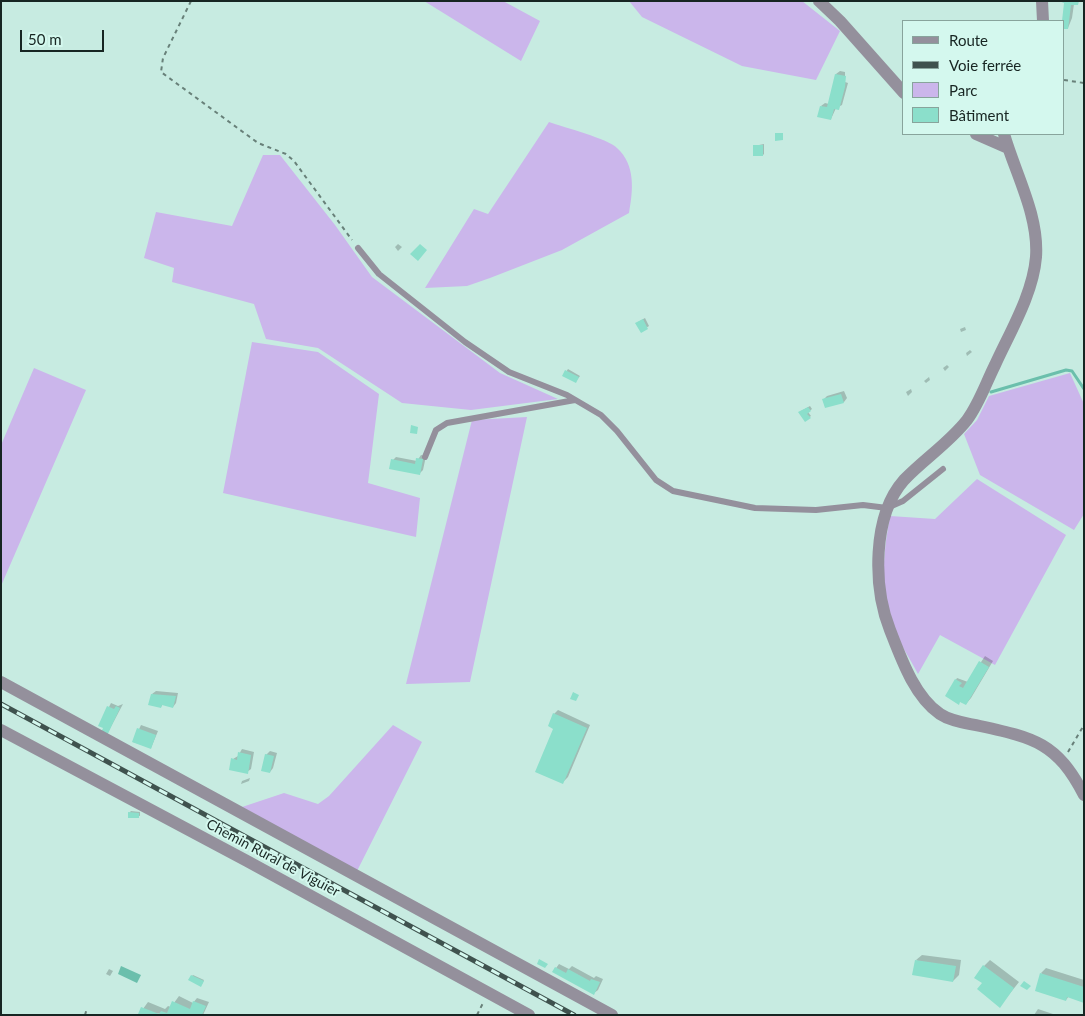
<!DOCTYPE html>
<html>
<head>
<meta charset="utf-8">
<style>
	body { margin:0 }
	#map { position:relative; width:1085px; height:1016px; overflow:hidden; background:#c7ebe1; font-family:Lato,sans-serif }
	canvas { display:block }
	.frame { position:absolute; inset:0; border:2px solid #172522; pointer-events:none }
	.legend { position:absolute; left:902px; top:20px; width:162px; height:115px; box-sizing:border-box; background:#d4f8ee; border:1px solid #88a49c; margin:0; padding:6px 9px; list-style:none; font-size:15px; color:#172522 }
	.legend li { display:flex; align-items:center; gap:10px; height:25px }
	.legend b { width:25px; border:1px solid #88a49c }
	.scale { position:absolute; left:20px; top:30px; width:84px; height:22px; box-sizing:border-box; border:2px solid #172522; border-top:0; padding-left:6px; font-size:15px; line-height:18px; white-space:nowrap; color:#172522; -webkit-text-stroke:4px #d4f8ee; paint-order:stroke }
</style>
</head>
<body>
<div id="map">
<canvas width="1085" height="1016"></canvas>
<div class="frame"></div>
<ul class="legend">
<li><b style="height:6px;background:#94909c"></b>Route</li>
<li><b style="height:6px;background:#3f524e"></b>Voie ferrée</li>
<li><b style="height:14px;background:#cbb6eb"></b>Parc</li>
<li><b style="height:14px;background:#8bdfcb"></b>Bâtiment</li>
</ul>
<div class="scale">50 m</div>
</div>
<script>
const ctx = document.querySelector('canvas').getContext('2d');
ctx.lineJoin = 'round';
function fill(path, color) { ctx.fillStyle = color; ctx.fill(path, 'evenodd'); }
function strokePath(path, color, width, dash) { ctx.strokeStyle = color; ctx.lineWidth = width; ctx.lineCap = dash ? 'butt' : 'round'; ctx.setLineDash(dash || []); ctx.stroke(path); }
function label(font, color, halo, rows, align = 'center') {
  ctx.font = font + ' Lato,sans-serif'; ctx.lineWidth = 4; ctx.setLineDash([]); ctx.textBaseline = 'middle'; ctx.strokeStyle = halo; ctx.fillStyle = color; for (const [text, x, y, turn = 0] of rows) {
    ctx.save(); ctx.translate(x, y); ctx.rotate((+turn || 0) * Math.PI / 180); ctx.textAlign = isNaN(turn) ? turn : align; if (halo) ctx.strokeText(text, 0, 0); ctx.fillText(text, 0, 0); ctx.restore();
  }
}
const green = new Path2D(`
	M424,1H503L540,21L521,61Z
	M629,1H802L840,31L816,80L742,66L642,17Z
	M549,122C563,127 609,139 617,148C636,165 633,191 629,213L562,250L490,278L467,286L425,288L474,209L488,214Z
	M263,155H280L335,225L372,277L500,373L558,399L471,410L402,403L318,348L266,339L254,304L172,282L174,268L144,258L156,212L232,226Z
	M252,342L318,352L379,394L368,483L420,498L416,537L223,493Z
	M34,368L86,390L1,586V445Z
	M1070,373L1084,404V514L1074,530L980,475L964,434L977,420L989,396Z
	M527,417L470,682L406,684L472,420Z
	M977,479L1066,535L995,665L940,635L918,674C908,655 894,635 889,615C880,582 884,549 890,516L935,519Z
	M393,725L422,742L357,871L242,807L284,793L318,804L329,796Z`);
const water = new Path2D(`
	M121,966L141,975L137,983L118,974Z`);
const shadow = new Path2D(`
	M1059,1H1080L1074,4L1072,18L1068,28L1066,2Z
	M840,71L845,72V82L848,83L842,105L836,108L831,119L821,106L825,103L829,104L836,74Z
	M764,144V154L763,155L754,146Z
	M398,244L402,247L398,251L395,247Z
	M645,318L649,326L641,331L638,322Z
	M965,327L966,330L961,332L960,329Z
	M970,350L972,352L967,356L966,353Z
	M947,365L949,367L945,371L943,368Z
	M568,369L580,376L577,380L564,375Z
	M929,377L930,380L926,383L924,381Z
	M911,389L912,392L908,396L906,392Z
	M844,391L847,398L844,402L826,406L823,400L827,396Z
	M810,406L812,409L808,412L811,416L805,420L801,411Z
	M421,455L426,456L423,470L419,474L393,460L396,457L417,461Z
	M985,656L993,661L971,698L966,704L947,696L957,678L968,682Z
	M156,691L178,693L176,703L173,707L163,704L161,707L152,694Z
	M111,703L118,706L123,704L106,736L105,727L100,725Z
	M558,710L590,725L568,777L563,782L555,728L554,714Z
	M141,725L158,731L151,748L133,742Z
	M242,749L254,752L251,769L247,772L233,759L238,756Z
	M270,751L277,753L273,768L270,772L266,755Z
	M250,778L249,781L241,784L242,781Z
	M131,811L140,812V816L129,813Z
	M922,955L961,960L959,975L953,981L916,960Z
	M990,960L1019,982L1000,1006L983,983L984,966Z
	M559,964L569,969L572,966L594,978L596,976L603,979L598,990L594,993L554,971Z
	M1046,968L1084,980V1001L1069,996L1066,1000L1041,973Z
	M109,969L113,971L110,976L106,974Z
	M193,975L204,980L202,984L192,976Z
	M179,996L193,1003L197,998L209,1002L203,1015L140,1013L148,1002L165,1009L168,1006L171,1007Z
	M1038,1009L1056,1015H1034Z`);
const stream = new Path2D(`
	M991,392L1066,370L1072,371L1084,389`);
const building = new Path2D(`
	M1059,1H1079L1078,5H1071L1068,29H1064L1062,21L1064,3Z
	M835,74L846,76L845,87L839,110L834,109L831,120L817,117L820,106L827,107Z
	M775,133H783V140L775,141Z
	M753,145H763V156H753Z
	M420,244L427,250L418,261L410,254Z
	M643,319L648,329L641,333L635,323Z
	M565,370L579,377L576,383L562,376Z
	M841,394L844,403L825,408L822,399Z
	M808,407L811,411L807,414L811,418L805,422L798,412Z
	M411,425L418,427L417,434L410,433Z
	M416,458L423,459L420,475L389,469L391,459L415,464Z
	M979,661L989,667L966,705L960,702L959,705L945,696L955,679L962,683L959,686L963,688Z
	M573,692L579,695L576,701L570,699Z
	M151,694L176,696L173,708L162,705L161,708L148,705Z
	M107,706L114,709L116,706L120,708L106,738L100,735L103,728L98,726Z
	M553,713L587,728L563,784L535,772L553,729L548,726Z
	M137,728L156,735L151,749L132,742Z
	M238,752L251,755L248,774L229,770L231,758L237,760Z
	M265,754L274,756L270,773L261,771Z
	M128,812L139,813V818H128Z
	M539,959L548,964L545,968L537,964Z
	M915,960L956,966L953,982L912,975Z
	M983,965L1014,988L1000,1008L977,989L982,983L974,978Z
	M555,967L566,973L568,969L590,981L591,979L600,982L594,995L552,972Z
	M1040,973L1084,987V1003L1067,997L1066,1001L1035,991Z
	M191,975L204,981L201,987L188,980Z
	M1024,981L1031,986L1027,990L1020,986Z
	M172,1001L190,1009L193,1001L206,1006L202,1015H140L138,1014L141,1007L159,1014L161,1011L167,1013Z`);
const path = new Path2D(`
	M191,1L163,58L161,72L258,143L286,154L294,161L352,240
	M1064,80L1084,83
	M1068,752L1084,725
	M85,1015L87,1008
	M477,1015L483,1003`);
const lane = new Path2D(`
	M358,248L379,274L465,342L509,372L567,395L601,415L617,431L656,480L673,491L755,508L816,510L863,505L887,508L903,501L943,469
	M425,457L436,430L447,423L575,400`);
const street = new Path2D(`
	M819,1L840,21L904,93
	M1042,1L1043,21
	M976,134L1008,148
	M1004,134C1015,173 1039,215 1036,257C1033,294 1010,332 995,365C986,383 979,404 967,420C949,443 924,459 904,480C872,516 873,587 890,630C901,658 914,696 940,714C952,722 967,723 980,726C1035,738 1057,743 1084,795
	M1,682L612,1015
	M1,730L247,861L529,1015`);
const rail = new Path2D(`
	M1,704L574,1015`);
const streetNames = [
	["Chemin Rural de Viguier",273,858,28]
];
fill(green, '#cbb6eb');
fill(water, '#6bbfac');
fill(shadow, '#0003');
strokePath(stream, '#6bbfac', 3);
fill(building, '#8bdfcb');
strokePath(path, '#688079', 2, [4, 4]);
strokePath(lane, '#94909c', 6);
strokePath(street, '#94909c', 12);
strokePath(rail, '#3f524e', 5);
strokePath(rail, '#d4f8ee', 3, [9]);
label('14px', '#172522', '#d4f8ee', streetNames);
</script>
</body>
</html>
